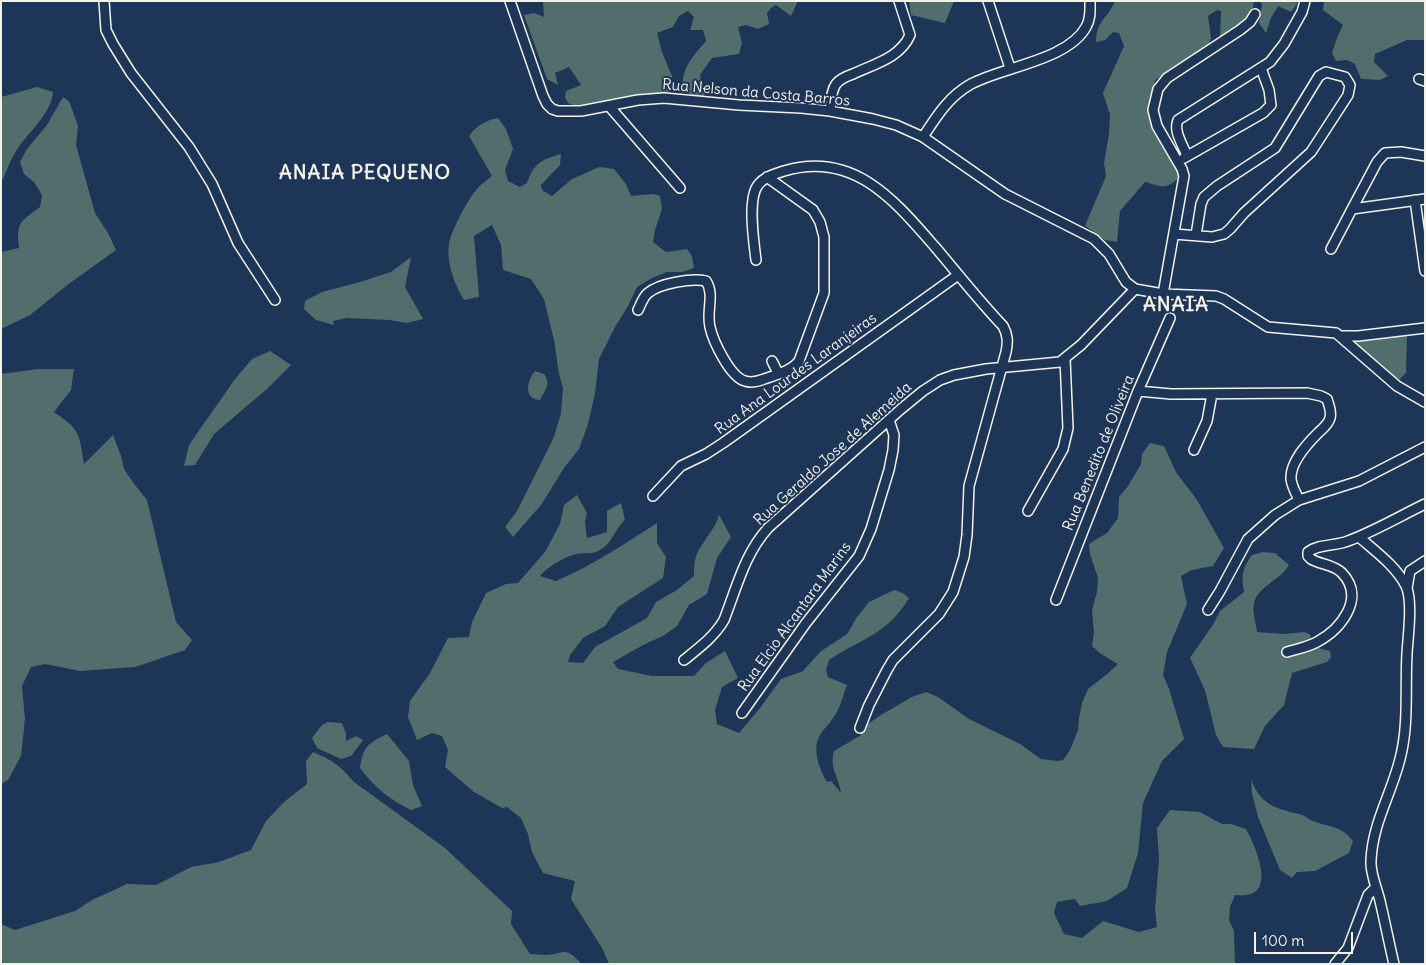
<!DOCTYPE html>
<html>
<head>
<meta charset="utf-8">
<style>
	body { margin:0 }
	#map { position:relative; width:1426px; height:965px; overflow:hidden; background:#1d3557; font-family:Delius,sans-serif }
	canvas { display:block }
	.frame { position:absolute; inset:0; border:2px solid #f4f1e8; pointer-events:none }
	.scale { position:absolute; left:1254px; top:932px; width:99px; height:22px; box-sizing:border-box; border:2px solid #f4f1e8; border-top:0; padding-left:6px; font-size:15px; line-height:18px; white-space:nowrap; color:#f4f1e8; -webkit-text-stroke:4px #1d3557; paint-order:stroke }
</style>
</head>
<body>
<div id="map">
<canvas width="1426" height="965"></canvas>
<div class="frame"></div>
<div class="scale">100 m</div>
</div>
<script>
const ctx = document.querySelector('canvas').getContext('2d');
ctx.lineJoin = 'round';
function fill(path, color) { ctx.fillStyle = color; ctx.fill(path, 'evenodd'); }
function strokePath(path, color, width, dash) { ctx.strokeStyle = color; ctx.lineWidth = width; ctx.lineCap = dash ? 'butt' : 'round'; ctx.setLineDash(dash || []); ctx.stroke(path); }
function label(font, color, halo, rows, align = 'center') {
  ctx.font = font + ' Delius,sans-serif'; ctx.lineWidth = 4; ctx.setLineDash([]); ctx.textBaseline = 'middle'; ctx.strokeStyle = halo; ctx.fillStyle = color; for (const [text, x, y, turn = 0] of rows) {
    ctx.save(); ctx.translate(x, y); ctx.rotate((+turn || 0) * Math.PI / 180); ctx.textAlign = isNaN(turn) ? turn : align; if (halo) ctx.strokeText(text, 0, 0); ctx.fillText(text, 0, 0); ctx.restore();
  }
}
const green = new Path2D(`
	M543,1H795L797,3L791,16L776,5L771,8L767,13L769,24L758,29L746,25L738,27L742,43L739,54L712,58L700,75L701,83L707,90L702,99L683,91C681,67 692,58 706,41L703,30H690L694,17L688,11L679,16L673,27L657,33L662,52L672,76L670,91L658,97L583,109L568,103L565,97L566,91L581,85L569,67L555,73L558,85L547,79L524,15L534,13L544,17Z
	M909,1H954L945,23L911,15Z
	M1115,1H1254L1251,20L1220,40L1221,11L1217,10L1208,16L1211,38L1208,47L1155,80L1148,106L1150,119L1180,177C1165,190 1163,187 1145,182L1120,211L1117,242L1105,240L1085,226L1106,176L1104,163L1109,134L1110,115L1103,93L1124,46L1119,33L1113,32L1105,40L1096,42C1096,20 1108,19 1115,1Z
	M1260,1H1296L1297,4L1291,12L1278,6L1271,18L1266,33L1259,23L1262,5Z
	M1324,1H1425V40H1407L1375,54L1374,62L1388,76L1380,80L1361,79L1355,64L1347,60L1336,61L1332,53L1337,38L1343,25L1323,10Z
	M37,87L53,92C51,116 26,133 15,153C9,162 7,172 1,182V97Z
	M63,97L69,101L78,126L76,145L95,213L108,233L116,250L70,283L30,315L1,329V252L19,248C16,222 20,222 40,207L42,195L34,182L24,174L20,162L27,149L47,125Z
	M498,118L506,129L513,149L505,170L508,181L520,187L527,183C534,163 541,160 561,154L560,165L541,185L542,190L552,196L572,179L599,167L614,169L626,184L631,196L653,194L660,196L662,209L655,230L653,242L666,252L687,249L692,256L694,268L682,272H667L652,278L637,287L628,306L615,327L599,359L595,393L588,424L579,449L564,468L541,505L513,537L505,527L517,511L554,437L561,413L563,388L559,374L554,340L544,299L531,279L503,270L501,245L492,225L474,236L479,297L464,300C455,285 446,263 449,244C451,231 468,199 477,189C481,184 487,180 492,176L469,136C476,126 486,120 498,118Z
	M411,257L405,287L423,319L407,323L390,320L347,318L333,321L334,325L316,320L304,309L305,301L322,292L360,282L391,272Z
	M1407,333L1406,373L1395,384L1343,339Z
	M270,351L291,365L268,388L214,434L195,465L184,466L189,445L235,379L252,359Z
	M38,369H74L71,390L54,412C81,430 79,434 84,464L113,435L121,456L124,469L135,485L147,500L176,622L192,640L185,650L135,667L80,671L45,664L31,667L22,686L25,719L21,756L8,780L1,784V374Z
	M535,371L544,374C551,384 546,389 540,400C523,399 527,380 535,371Z
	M1150,443L1164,446L1176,472L1197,500L1224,548L1213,566L1192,570L1181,576L1187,604L1167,652L1163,675L1169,689L1184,739L1162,761L1143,803L1138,853L1127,888L1107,901L1080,906L1075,899L1057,902L1054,913L1064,934L1082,938L1103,921L1139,932L1157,927L1155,909L1159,859L1157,828L1170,810L1200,812L1222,824H1231L1246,829C1254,843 1276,891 1247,895C1243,896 1238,895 1235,895L1230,907L1229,920L1234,931L1235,964H609L602,948L571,899L575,881L543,873L532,852L528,834L521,818L507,807L502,808L474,792L445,767L448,750L442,736L432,733L417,740L408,717L410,701L430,673L448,638L469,637L472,622L486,593L506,584L518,583L545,552L560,524L564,505L577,495L587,513L585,522L587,538L607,532V511L621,503L625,520C615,528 612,544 600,550C592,555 585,552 577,554C567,555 546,568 540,576L556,581C592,566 624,544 657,523V543L666,557L663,578L618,607L605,626L583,638L570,655L568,662L583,663L595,647L647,618L656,602L677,590L694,576C694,569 694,562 696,556C702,541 715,530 719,515L731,537L717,558L707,594L689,605L677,626L663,636L645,644L613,662L618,669L652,676H694L706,663L725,651L738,678L722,687L715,710L717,724L739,733L760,708L781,679L803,671L820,652L847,634L857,617L869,602L894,590L903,593L909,598C887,635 862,638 829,660L826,670L828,677L847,685C843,696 840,709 833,718C829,725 822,730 819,737C812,750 820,771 827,782L831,781L841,793C839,777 829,769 834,751L861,735L868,724L881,715L912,697L926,692L938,697L969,719L1020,744L1041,759L1058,761L1063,760L1070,750L1078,730L1079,718L1082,703L1088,689L1106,675L1118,664L1101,654L1092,646L1094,633L1092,610L1097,592L1098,578L1090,554L1089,544L1107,533L1118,518L1119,497L1128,486L1141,464L1142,454Z
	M1263,552L1275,553L1289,565C1281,580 1259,585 1254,603C1252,611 1256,623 1257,632L1284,634L1304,632L1310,634L1311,639L1281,650L1284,656L1311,648H1318L1330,651L1331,657L1327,662L1292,673L1284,705L1265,726L1254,749L1223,747L1216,735L1205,690L1190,658L1214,623L1220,611L1244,592C1241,576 1242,568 1252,555Z
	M328,722L342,723L346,733V741L356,736L363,740L351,756L341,759L317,748L312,738L322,725Z
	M387,734L409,761L413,785L422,806L411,810C389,799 374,787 360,768C363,747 368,743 387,734Z
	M313,752C332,760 341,766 354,782L445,848L512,911L511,924L530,954C535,954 541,955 547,955C566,954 563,946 580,962V964H1V924L15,930L75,911L92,900L127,884L156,885L191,867L219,862L251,850L266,821L284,802L307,784L306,761Z
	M1251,780C1262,806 1275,808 1299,814C1305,815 1308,819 1313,821C1331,828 1340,825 1353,841L1349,853L1315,871L1297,872L1292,878L1280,870L1258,817L1252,793Z`);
const minor = new Path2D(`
	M104,1L106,30L113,44L131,73L189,147L212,184L238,243L275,300
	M510,1L543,96L547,104L552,109L558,111H581L638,100L664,98L739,105L801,108L830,111L873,119L896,125L923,137L1005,194L1094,239L1109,254L1126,282L1135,289L1163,294L1216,296L1224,299L1268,327L1336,333L1397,386L1425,402
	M988,1L1010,68
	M1419,79L1425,81
	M609,106L680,188
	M830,111C831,102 831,91 836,84C840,79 847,76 853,74C874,64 900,58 910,35L899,1
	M923,137C936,117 949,96 971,84C1003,67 1068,60 1086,27C1091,19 1090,10 1090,1
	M1187,156C1183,145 1173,131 1178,120L1270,62L1284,44L1302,12L1305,1
	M1184,158L1263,113L1271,105L1269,90L1261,68
	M1415,200L1425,271
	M1352,209L1377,162L1385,153L1401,152L1425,156
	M1174,234L1212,237L1224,234L1230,229L1244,213L1311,152L1348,95L1350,85L1345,77L1326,72L1319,76L1275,148L1217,186L1204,197L1201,204L1196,235
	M1331,249L1352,209L1425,199
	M756,260C754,243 747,199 758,185C764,177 775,174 784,171C854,150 895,201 936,248C958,274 979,301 1003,326C1008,335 1008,342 1006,352L969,486L967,535L964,557L953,592L939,614L893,660L887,670L869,705L860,728
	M1163,294L1184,176L1182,169L1157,126L1153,110L1158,89L1167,78L1240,30L1250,22L1255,14
	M638,310C641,304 643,297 648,293C660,283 692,278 706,281C715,295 706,311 710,327C713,341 730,377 745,381C751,383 759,381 764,379C776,375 791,371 799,361L824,293V237L820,222L813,210L767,177
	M1340,336H1358L1425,328
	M772,361L778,373
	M1138,391L1171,394L1307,393L1321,396L1327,399C1329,406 1332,411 1330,418C1328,425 1323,428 1318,433C1307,444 1290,462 1291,479C1292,487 1296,493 1299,500
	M1194,450L1207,421L1212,394
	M653,496L681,466L706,454L723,443L958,275
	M1028,511L1063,449L1068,428L1065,359
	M1359,537C1375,551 1396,566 1406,586C1413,601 1408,636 1407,653C1405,689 1409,725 1400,759C1391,795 1373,822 1371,860C1370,874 1377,888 1380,901C1385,922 1389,943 1394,964
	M1407,588L1410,571L1425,561
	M1056,600L1138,391L1170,318
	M1208,610L1220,591L1248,539L1275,515L1299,500L1359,481L1425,447
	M1287,652C1297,649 1308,647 1317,642C1341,629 1366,598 1342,573C1333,564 1321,565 1311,559L1308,556V552C1318,544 1336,546 1348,541C1375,531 1400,516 1425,504
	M684,660C699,648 714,637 724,620C737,587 744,555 768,528L901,409L923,391L940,380L954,375L986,369L1060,362L1081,345L1135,289
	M742,713L806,623L859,556L871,529L889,470L893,450L894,435L889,420
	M1335,964L1348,948L1368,895L1376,887`);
const streetNames = [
	["Rua Nelson da Costa Barros",756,93,5],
	["Rua Ana Lourdes Laranjeiras",796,374,-36],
	["Rua Benedito de Oliveira",1099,453,-68],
	["Rua Geraldo Jose de Alemeida",833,454,-42],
	["Rua Elcio Alcantara Marins",795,617,-54]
];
const districtNames = [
	["ANAIA PEQUENO",365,173],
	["ANAIA",1176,305]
];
fill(green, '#526e6c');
strokePath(minor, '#f4f1e8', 12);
strokePath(minor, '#1d3557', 9);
label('15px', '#f4f1e8', '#1d3557', streetNames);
ctx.letterSpacing = '1px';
label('bold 20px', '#f4f1e8', '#1d3557', districtNames);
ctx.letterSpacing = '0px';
</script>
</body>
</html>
